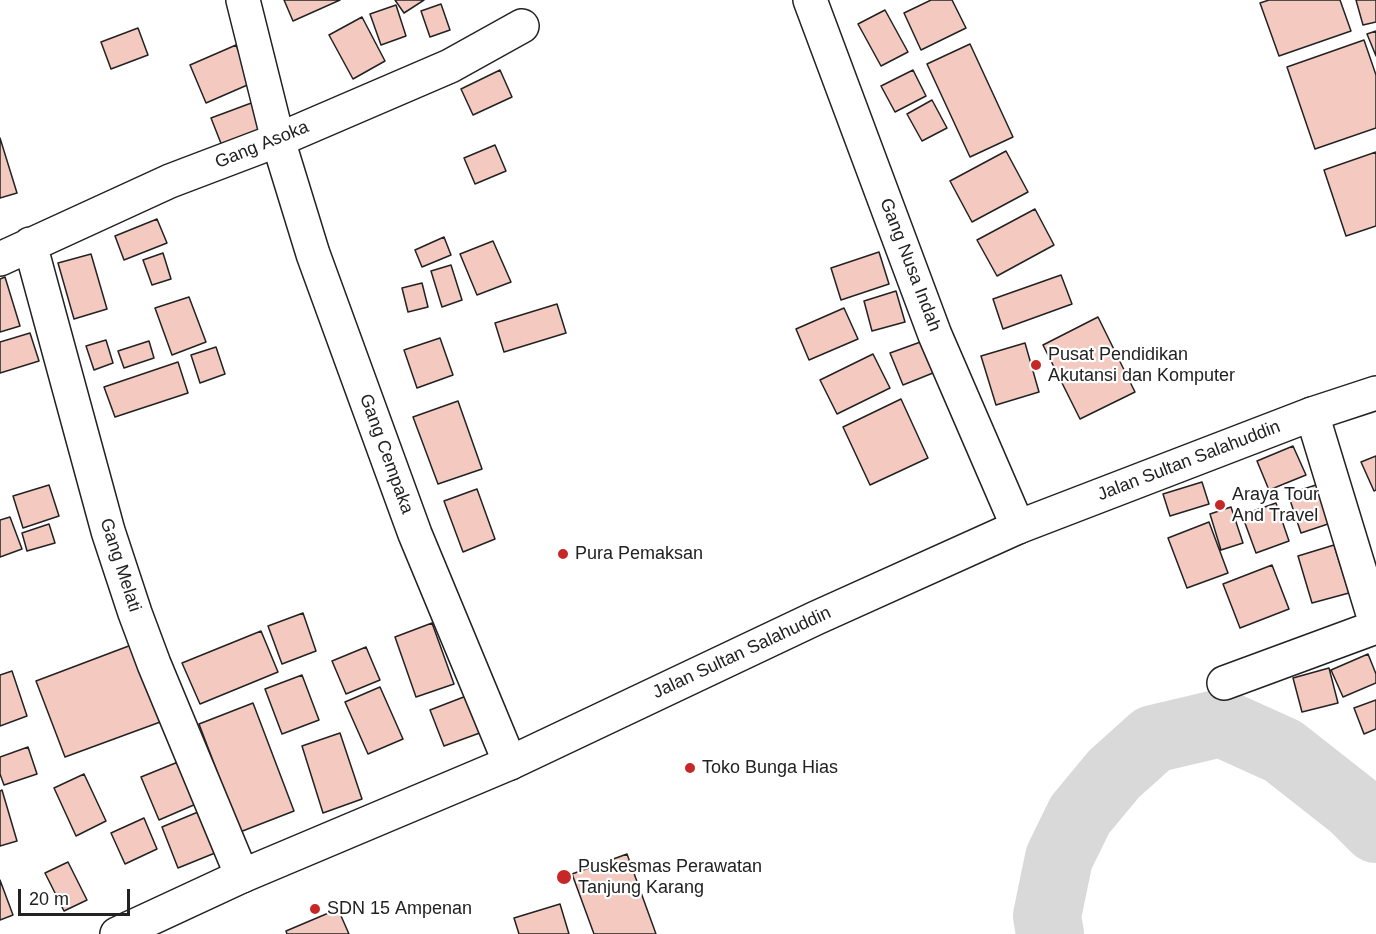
<!DOCTYPE html>
<html>
<head>
<meta charset="utf-8">
<style>
	body { margin:0 }
	#map { position:relative; width:1376px; height:934px; overflow:hidden; background:#fff; font-family:Arial,sans-serif }
	canvas { display:block }
	.scale { position:absolute; left:18px; top:889px; width:112px; height:27px; box-sizing:border-box; border:3px solid #222; border-top:0; padding-left:8px; font-size:18px; line-height:21px; white-space:nowrap; color:#222; -webkit-text-stroke:4px #fff; paint-order:stroke }
</style>
</head>
<body>
<div id="map">
<canvas width="1376" height="934"></canvas>
<div class="scale">20 m</div>
</div>
<script>
const ctx = document.querySelector('canvas').getContext('2d');
ctx.lineJoin = 'round';
function strokePath(path, color, width, dash) { ctx.strokeStyle = color; ctx.lineWidth = width; ctx.lineCap = dash ? 'butt' : 'round'; ctx.setLineDash(dash || []); ctx.stroke(path); }
function fill(path, color) { ctx.fillStyle = color; ctx.fill(path, 'evenodd'); }
function label(font, color, halo, rows, align = 'center') {
  ctx.font = font + ' Arial,sans-serif'; ctx.lineWidth = 4.5; ctx.setLineDash([]); ctx.textBaseline = 'middle'; ctx.strokeStyle = halo; ctx.fillStyle = color; for (const [text, x, y, turn = 0] of rows) {
    ctx.save(); ctx.translate(x, y); ctx.rotate((+turn || 0) * Math.PI / 180); ctx.textAlign = isNaN(turn) ? turn : align; if (halo) ctx.strokeText(text, 0, 0); ctx.fillText(text, 0, 0); ctx.restore();
  }
}
const river = new Path2D(`
	M1050,934L1047,916L1059,858L1080,815L1114,774L1153,739L1221,723L1283,751L1353,806L1376,829`);
const building = new Path2D(`
	M284,0H340L293,21Z
	M395,0H424L404,13Z
	M931,0H952L966,28L921,50L904,13Z
	M1269,0H1340L1351,31L1279,56L1260,3Z
	M1356,0H1376V22L1363,25Z
	M441,4L450,30L430,37L421,11Z
	M396,5L406,36L381,45L370,14Z
	M885,10L908,52L881,66L858,24Z
	M362,17L385,61L353,79L329,35Z
	M138,28L148,55L111,69L101,42Z
	M1376,31V56L1367,34Z
	M1364,40L1376,75V128L1315,149L1287,67Z
	M970,44L1013,137L970,157L927,64Z
	M236,45L252,83L206,103L190,65Z
	M500,70L512,97L473,115L461,89Z
	M913,70L926,96L895,112L881,86Z
	M932,100L947,128L922,141L907,114Z
	M254,102L264,130L222,146L211,118Z
	M0,138L17,193L0,198Z
	M495,145L506,171L475,184L464,158Z
	M1006,151L1028,192L972,222L950,181Z
	M1376,152V226L1346,236L1324,170Z
	M1035,209L1054,245L997,276L977,240Z
	M157,219L167,243L124,260L115,236Z
	M444,237L451,255L422,267L415,250Z
	M493,241L511,282L477,295L460,254Z
	M879,252L889,284L841,300L831,268Z
	M163,253L171,279L152,285L143,260Z
	M91,254L107,309L74,319L58,263Z
	M451,265L462,300L442,307L431,271Z
	M1061,275L1072,304L1003,329L993,299Z
	M5,277L20,326L0,332V279Z
	M422,283L428,307L408,312L402,288Z
	M896,291L905,322L872,331L864,301Z
	M189,297L206,342L172,355L155,308Z
	M557,304L566,333L504,352L495,323Z
	M844,308L858,339L809,360L796,329Z
	M1098,317L1135,392L1080,419L1043,345Z
	M30,333L39,361L0,373V342Z
	M440,338L453,375L417,388L404,350Z
	M106,340L113,363L94,370L86,346Z
	M926,340L938,371L903,385L890,353Z
	M149,341L154,358L124,368L118,351Z
	M1025,343L1039,392L996,405L981,356Z
	M216,347L225,374L200,383L191,355Z
	M873,354L890,388L837,414L820,380Z
	M178,362L188,393L115,417L104,387Z
	M901,399L928,458L870,485L843,427Z
	M458,401L482,469L438,484L413,417Z
	M1293,446L1306,475L1269,490L1257,461Z
	M1376,456V490L1374,491L1361,462Z
	M1202,482L1209,504L1170,516L1163,494Z
	M1319,484L1331,523L1301,533L1288,494Z
	M49,485L59,516L23,528L13,496Z
	M477,489L495,539L463,552L444,501Z
	M1276,503L1289,541L1256,553L1242,515Z
	M1231,507L1243,543L1221,550L1210,514Z
	M10,517L22,549L0,557V520Z
	M1209,522L1228,573L1187,588L1168,538Z
	M49,524L55,543L27,551L22,533Z
	M1334,545L1349,593L1312,603L1298,556Z
	M1272,565L1289,609L1240,628L1223,584Z
	M303,613L316,651L282,664L268,626Z
	M432,623L454,684L416,697L395,637Z
	M261,631L278,672L200,704L182,663Z
	M134,644L163,721L65,757L36,681Z
	M366,647L380,680L346,694L332,661Z
	M1368,654L1376,674V683L1343,697L1331,670Z
	M1329,668L1338,703L1302,712L1293,678Z
	M12,671L27,716L0,726V675Z
	M302,675L319,720L282,734L265,689Z
	M380,687L403,739L368,754L345,702Z
	M474,693L488,730L444,746L430,710Z
	M1376,700V729L1364,734L1354,708Z
	M253,703L294,811L240,832L199,724Z
	M340,733L362,799L323,813L302,746Z
	M28,747L37,774L4,785L0,774V757Z
	M178,762L196,804L159,820L141,777Z
	M84,774L106,821L76,836L54,788Z
	M2,790L17,841L0,846V791Z
	M198,812L215,853L178,868L162,827Z
	M144,818L157,849L125,864L111,833Z
	M627,854L656,934H594L572,874Z
	M68,862L87,900L64,911L45,873Z
	M0,880L13,915L0,920Z
	M560,904L569,934H519L514,918Z
	M338,909L349,934H287L286,931Z`);
const street = new Path2D(`
	M243,0L278,140L313,254L415,534L510,763
	M810,0L935,335L1018,527
	M30,244L108,531L135,613L154,664L242,876
	M0,259L170,181L278,140L450,66L522,26
	M1312,414L1376,624
	M1224,683L1376,627`);
const secondary = new Path2D(`
	M117,934L242,876L510,763L816,618L1018,527L1312,414L1376,393`);
const markers = [
	[1036,365,6,"#c62828"],
	[1220,505,6,"#c62828"],
	[563,554,6,"#c62828"],
	[690,768,6,"#c62828"],
	[564,877,8,"#c62828"],
	[315,909,6,"#c62828"]
];
const streetNames = [
	["Gang Asoka",262,145,-22],
	["Gang Nusa Indah",910,265,69],
	["Gang Cempaka",386,454,70],
	["Jalan Sultan Salahuddin",1189,461,-21],
	["Gang Melati",120,565,72],
	["Jalan Sultan Salahuddin",742,653,-25]
];
const poiNames = [
	["Pusat Pendidikan",1048,355],
	["Akutansi dan Komputer",1048,376],
	["Araya Tour",1232,495],
	["And Travel",1232,516],
	["Pura Pemaksan",575,554],
	["Toko Bunga Hias",702,768],
	["Puskesmas Perawatan",578,867],
	["Tanjung Karang",578,888],
	["SDN 15 Ampenan",327,909]
];
strokePath(river, '#d9d9d9', 68);
fill(building, '#f3c9c0');
strokePath(building, '#222', 1.5);
strokePath(street, '#222', 36);
strokePath(secondary, '#222', 36);
strokePath(street, '#fff', 33);
strokePath(secondary, '#fff', 33);
for (const [x, y, r, color] of markers) { const dot = new Path2D(); dot.arc(x, y, r, 0, 2 * Math.PI); ctx.fillStyle = color; ctx.fill(dot); strokePath(dot, '#fff', 2); }
label('18px', '#222', '#fff', streetNames);
label('18px', '#222', '#fff', poiNames, 'left');
</script>
</body>
</html>
